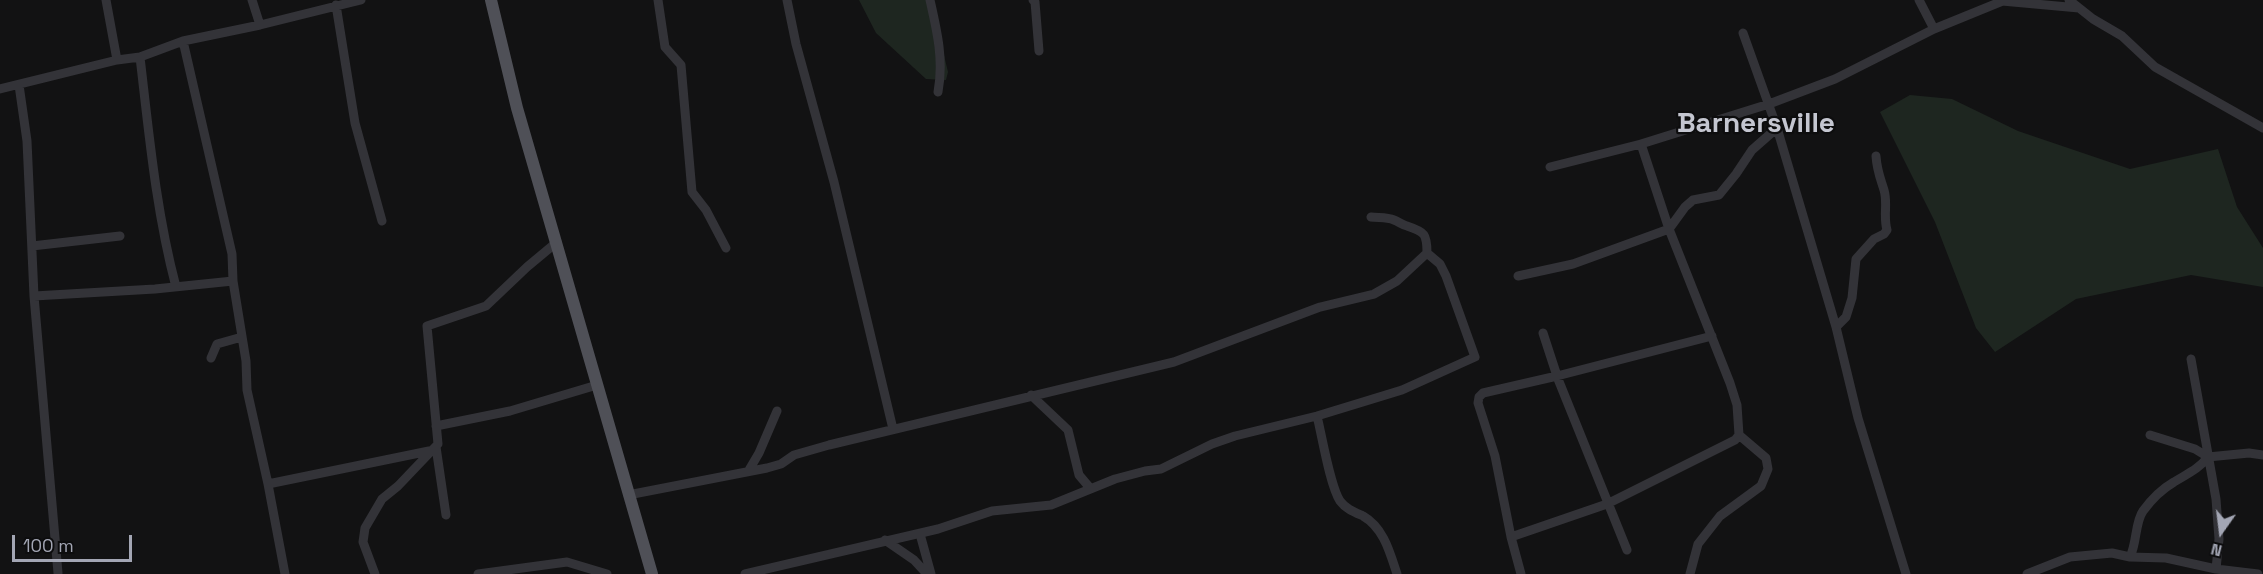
<!DOCTYPE html>
<html>
<head>
<meta charset="utf-8">
<style>
	body { margin:0 }
	#map { position:relative; width:2263px; height:574px; overflow:hidden; background:#121213; font-family:"Space Grotesk",sans-serif }
	canvas { display:block }
	.north { position:absolute; left:2191px; top:502px; width:60px; height:60px; -webkit-text-stroke:4px #0d0d0e; paint-order:stroke; rotate:194deg; font-size:16px; font-weight:700; line-height:24px; text-align:center; color:#a3a6b4 }
	.north::after { content:''; display:block; margin:auto; width:21px; height:27px; background:#a3a6b4; clip-path:polygon(50% 0,100% 100%,50% 72%,0 100%) }
	.scale { position:absolute; left:12px; top:535px; width:120px; height:27px; box-sizing:border-box; border:3px solid #a3a6b4; border-top:0; padding-left:8px; font-size:18px; line-height:21px; white-space:nowrap; color:#a3a6b4; -webkit-text-stroke:4px #0d0d0e; paint-order:stroke }
</style>
</head>
<body>
<div id="map">
<canvas width="2263" height="574"></canvas>
<div class="north">N</div>
<div class="scale">100 m</div>
</div>
<script>
const ctx = document.querySelector('canvas').getContext('2d');
ctx.lineJoin = 'round';
function fill(path, color) { ctx.fillStyle = color; ctx.fill(path, 'evenodd'); }
function strokePath(path, color, width, dash) { ctx.strokeStyle = color; ctx.lineWidth = width; ctx.lineCap = dash ? 'butt' : 'round'; ctx.setLineDash(dash || []); ctx.stroke(path); }
function label(font, color, halo, rows, align = 'center') {
  ctx.font = font + ' "Space Grotesk",sans-serif'; ctx.lineWidth = 4.5; ctx.setLineDash([]); ctx.textBaseline = 'middle'; ctx.strokeStyle = halo; ctx.fillStyle = color; for (const [text, x, y, turn = 0] of rows) {
    ctx.save(); ctx.translate(x, y); ctx.rotate((+turn || 0) * Math.PI / 180); ctx.textAlign = isNaN(turn) ? turn : align; if (halo) ctx.strokeText(text, 0, 0); ctx.fillText(text, 0, 0); ctx.restore();
  }
}
const green = new Path2D(`
	M859,0H931L948,72L946,80L926,79L876,33Z
	M1910,95L1952,99L2018,131L2130,169L2218,149L2237,207L2263,248V287L2191,275L2076,299L1995,352L1976,328L1935,222L1880,112Z`);
const minor = new Path2D(`
	M106,0L117,60
	M252,0L260,25
	M658,0L665,47L681,65L692,192L706,210L726,248
	M787,0L796,44L834,182L893,429
	M930,0C937,31 944,60 938,92
	M1033,0L1035,2L1039,51
	M1919,0L1934,29
	M2069,0L2093,19L2122,36L2155,67L2263,128
	M2002,1L2079,8
	M336,5L355,123L382,221
	M183,41L232,254L233,281L246,361L247,390L268,484L285,574
	M140,57C149,134 156,211 176,287
	M19,85L27,141L34,296L58,573
	M0,89L117,60L140,57L183,41L260,25L361,0
	M1777,128L1836,327L1858,418L1906,574
	M1550,167L1641,144L1769,104L1835,79L1934,29L2005,0
	M32,246L120,236
	M1518,276L1573,264L1669,229L1685,207L1693,200L1719,195L1736,174L1752,150L1777,128L1743,33
	M34,296L155,289L233,281
	M1836,327L1846,317L1852,298L1856,259L1874,239L1884,234L1887,230C1883,216 1888,203 1884,190C1880,177 1877,171 1876,156
	M1543,333L1558,379L1627,550
	M211,358L217,344L242,337
	M2191,359L2216,499L2219,539L2216,569
	M1031,395L1068,430L1079,475L1090,488
	M1317,416C1322,436 1330,486 1340,501C1346,509 1354,512 1363,516C1384,528 1390,553 1397,574
	M436,426L510,411L597,385
	M2150,435L2195,449L2208,457L2249,453L2263,455
	M436,447L446,515
	M749,470L759,453L777,411
	M268,484L429,451
	M628,495L767,468L781,464L794,455L829,445L1174,362L1320,307L1374,294L1397,281L1427,253C1427,234 1425,232 1407,226C1403,225 1399,222 1394,220C1387,217 1378,218 1371,217
	M920,534L931,574
	M1511,537L1495,456L1478,403L1479,397L1483,393L1557,376L1712,336
	M885,540L914,560L927,574
	M2130,557C2137,543 2135,522 2143,511C2151,500 2162,489 2174,482C2187,474 2199,469 2208,457
	M375,574L363,542L365,528L382,499L398,486L438,444L427,326L486,306L527,267L557,242
	M478,574L567,562L607,574
	M745,574L938,529L992,511L1051,505L1115,479L1145,471L1161,469L1212,444L1235,436L1317,416L1402,390L1475,357L1446,276L1440,264L1427,253
	M1521,574L1511,537L1607,504L1735,440L1739,435L1737,405L1730,383L1669,229L1641,144
	M1690,574L1698,544L1720,516L1761,486L1768,469L1766,458L1739,435
	M2027,574L2070,557L2112,553L2130,557L2166,558L2216,569L2258,574`);
const major = new Path2D(`
	M491,0L517,108L652,574`);
const districtNames = [
	["Barnersville",1756,124]
];
fill(green, '#1e2620');
strokePath(minor, '#333338', 9);
strokePath(major, '#4f5057', 12);
label('bold 28px', '#c4c6d0', '#0d0d0e', districtNames);
</script>
</body>
</html>
